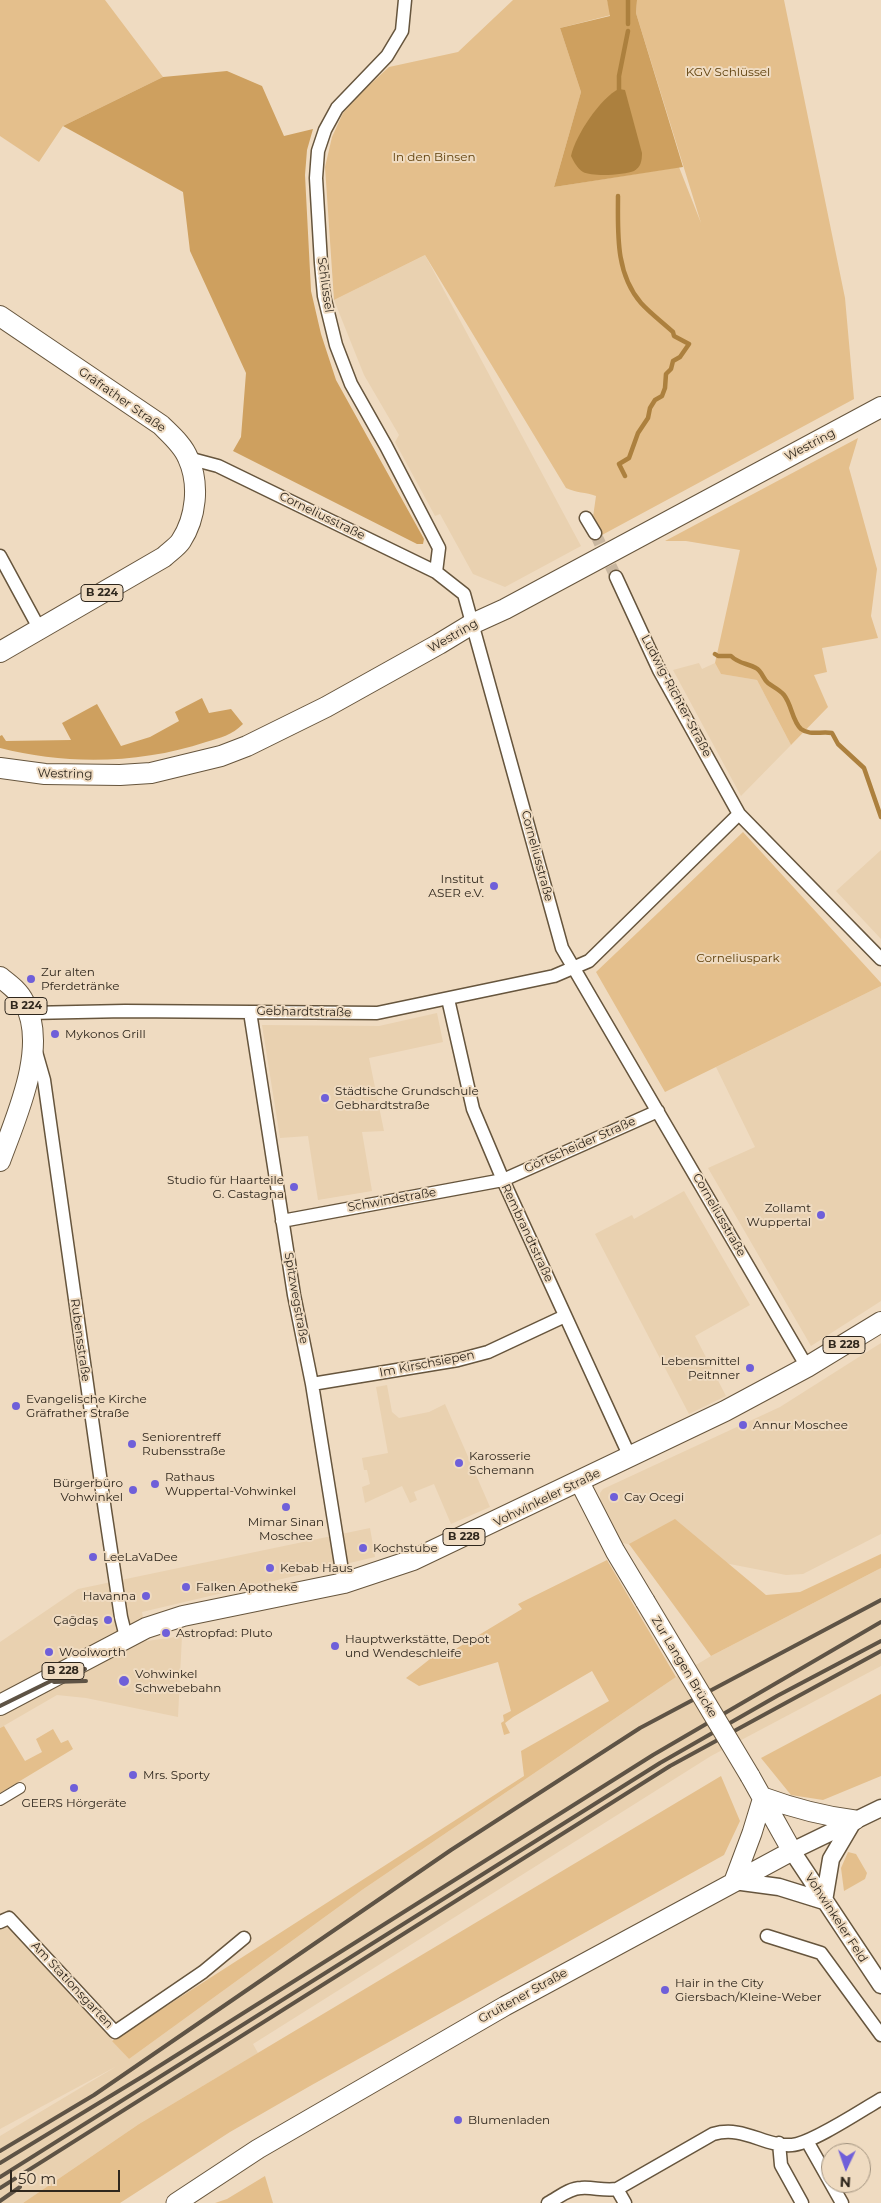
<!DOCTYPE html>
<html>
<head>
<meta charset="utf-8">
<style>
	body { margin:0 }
	#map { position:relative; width:881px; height:2203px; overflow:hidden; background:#efdbc1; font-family:Montserrat,sans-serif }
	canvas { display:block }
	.north { position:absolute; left:821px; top:2143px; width:50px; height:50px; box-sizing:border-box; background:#efdbc1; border:1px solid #a2937f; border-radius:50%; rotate:183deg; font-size:14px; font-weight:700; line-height:20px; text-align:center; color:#2f271d }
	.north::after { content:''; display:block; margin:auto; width:18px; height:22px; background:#6f5fd9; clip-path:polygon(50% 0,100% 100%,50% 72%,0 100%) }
	.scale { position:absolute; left:10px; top:2170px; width:110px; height:22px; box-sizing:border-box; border:2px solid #2f271d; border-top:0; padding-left:6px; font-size:15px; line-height:18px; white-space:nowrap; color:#2f271d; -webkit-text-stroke:4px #efdbc1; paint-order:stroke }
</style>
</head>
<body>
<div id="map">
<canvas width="881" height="2203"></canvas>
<div class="north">N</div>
<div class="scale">50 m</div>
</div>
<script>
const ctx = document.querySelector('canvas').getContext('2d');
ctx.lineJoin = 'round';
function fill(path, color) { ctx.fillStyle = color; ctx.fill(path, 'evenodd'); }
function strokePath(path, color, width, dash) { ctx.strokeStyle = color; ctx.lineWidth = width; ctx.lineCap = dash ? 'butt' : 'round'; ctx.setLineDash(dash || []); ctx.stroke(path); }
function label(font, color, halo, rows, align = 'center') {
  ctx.font = font + ' Montserrat,sans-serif'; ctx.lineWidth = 4; ctx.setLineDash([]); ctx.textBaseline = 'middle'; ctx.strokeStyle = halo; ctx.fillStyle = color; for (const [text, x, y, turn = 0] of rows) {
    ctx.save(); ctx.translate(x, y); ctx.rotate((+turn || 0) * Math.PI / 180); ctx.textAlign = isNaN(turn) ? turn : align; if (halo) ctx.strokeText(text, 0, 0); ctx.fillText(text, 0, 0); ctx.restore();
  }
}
const built = new Path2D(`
	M425,255L581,546L505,587L473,574L440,514L435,516L395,442L399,435L364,375L334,300Z
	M699,663L702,669L715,663L721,674L757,680L791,745L741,796L673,670Z
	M881,850V939L836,891Z
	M881,986V1301L811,1346L708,1168L755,1147L716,1067Z
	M437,1013L443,1042L369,1058L384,1131L362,1132L372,1191L318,1200L308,1136L280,1138L262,1025L379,1026Z
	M684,1191L750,1305L695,1336L726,1396L689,1414L595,1234L632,1215L634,1219Z
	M881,1343V1534L803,1574L786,1575L622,1543L600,1500V1493L603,1489L780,1407Z
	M387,1385L392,1412L399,1418L429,1412L445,1404L490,1507L451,1524L434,1484L414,1492L417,1500L410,1503L402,1486L365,1503L362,1487L370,1484L367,1470H364L362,1458L388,1453L376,1387Z
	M370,1528L375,1557L142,1612L147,1641L182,1636L178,1717L86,1698L57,1695L0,1728V1642L78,1589Z
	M881,1568V1666L711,1756L253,2044L258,2053L139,2124L23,2203H0V2136L117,2066L0,2129V1929L9,1923L129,2059L362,1890L676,1677L711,1656Z`);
const green = new Path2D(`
	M0,0H105L163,77L63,126L39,162L0,136Z
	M513,0H607L611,15L560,28L581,92L554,187L679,167L701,223L636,13L637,0H784L845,298L854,399L602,535L593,517L596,496C586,492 576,493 566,488L425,255L334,300L325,167L332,137L343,113L364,90L389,67L458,52Z
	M858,438L849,468L877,569L871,616L878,638L822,648L827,672L814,675L828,707L791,745L757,680L721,674L715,663L740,550L686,541H665Z
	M743,832L881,983V986L665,1092L596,972Z
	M675,1519L766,1595L800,1592L881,1554V1568L711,1656L629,1544Z
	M607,1560L676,1677L362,1890L129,2059L112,2041L524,1776L521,1751L609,1701L592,1671L513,1717L505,1723L510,1733L504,1735L501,1723L504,1721L503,1715L511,1711L498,1662L419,1686L406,1678L430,1659L449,1653L522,1609L518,1604Z
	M881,1694V1776L823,1800L791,1795L761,1758Z
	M4,1726L25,1761L42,1752L36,1739L53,1729L61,1743L68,1740L73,1749L0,1793V1728Z
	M721,1776L740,1821L724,1855L310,2086L230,2132L120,2203H23L139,2124Z
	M848,1852L856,1854L867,1873L865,1879L844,1891L841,1868Z
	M265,2176L273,2203H215L227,2199Z`);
const forest = new Path2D(`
	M607,0H637L636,13L683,167L554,187L581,92L560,28L610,16Z
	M227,71L262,86L284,136L313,129L307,150L305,175L311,291L321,334L336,380L424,539L423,544H417L233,451L241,437L246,373L190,251L183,192L63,126L163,77Z
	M202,698L209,713L231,709L243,724C232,735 220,738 206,742C140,764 66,765 0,748V736L2,735L6,741L71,740L62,723L97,704L121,746L150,737L179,721L175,712Z`);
const water = new Path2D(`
	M619,89L625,90L642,153C642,160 641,167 634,171C625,175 592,177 583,172C577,168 574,162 571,156C575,136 601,97 619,89Z`);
const stream = new Path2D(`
	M628,0V24
	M619,93V76L628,31
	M618,196C618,232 615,273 641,303C650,313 662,322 673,332L674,336L689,344L680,357L673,361L671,369L666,374L665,388L662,396L655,400L650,408L648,418L638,433L629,458L619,464L625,476
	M715,654L718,656H731C739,664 747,663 756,668C762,671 763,679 768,683C773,687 779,689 784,695C792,705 792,721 801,729C810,736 821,731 832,733L838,744L864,768L881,817`);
const minorTunnel = new Path2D(`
	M595,533L616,577`);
const pedestrian = new Path2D(`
	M0,1800L20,1788`);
const minor = new Path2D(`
	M405,0L402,31L387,56L337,108L325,130L318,151L316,178L321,263L324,296L336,345L351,384L386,446L439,548L436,572
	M188,458L218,466L436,572L464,594L562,948L807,1367
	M586,518L595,533
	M0,556L39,628
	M616,577L659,670L739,814L881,959
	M448,999L473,1109L503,1180L630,1457
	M250,1012L294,1295L312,1384L344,1583
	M29,1013L125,1011L377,1013L554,976L589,961L739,814
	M36,1052L44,1080L105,1511L121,1617L126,1637
	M282,1221L503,1180L658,1111
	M312,1384L458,1360L488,1352L565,1316
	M0,1922L9,1918L115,2032L203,1972L244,1938
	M767,1936L821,1953L881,2035
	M807,2141L842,2203
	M779,2143L781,2165L802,2203
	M617,2189L625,2203
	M548,2203C558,2198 569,2188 581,2188C594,2187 603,2191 617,2189L713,2134C744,2125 764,2147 792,2145C811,2144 862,2110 881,2099`);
const tertiary = new Path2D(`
	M881,1808L792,1851L881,1985
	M734,1881L779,1887L824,1901
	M824,1901L831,1859L854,1820`);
const secondary = new Path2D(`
	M579,1481L615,1551L645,1601
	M763,1797C793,1808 823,1816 855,1820
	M734,1881L752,1833L763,1797
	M176,2203L258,2149L505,2006L792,1851L750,1776`);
const primary = new Path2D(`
	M0,316L161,425C171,435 183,445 188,458C200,484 196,518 181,541C177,547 169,552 164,557L0,652
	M0,768L45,774L120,775L151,773L221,756L247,746L326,707L439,644L472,624L505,609L881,407
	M0,977C9,984 19,991 24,1002C49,1046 16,1117 0,1161
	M0,1705L146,1628L183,1616L344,1583L413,1560L725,1411L807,1367L881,1322`);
const rail = new Path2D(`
	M54,1682L86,1681
	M0,1706L57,1678L85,1669
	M0,2151L94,2095L451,1850L640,1728L881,1600
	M0,2163L145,2075L653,1755L881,1622
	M0,2177L660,1763L777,1696L881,1641
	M0,2188L670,1766L881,1651
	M0,2201L20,2187`);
const secondaryBridge = new Path2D(`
	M645,1601L750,1776`);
const markers = [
	[494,886,5,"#6f5fd9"],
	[31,979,5,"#6f5fd9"],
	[55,1034,5,"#6f5fd9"],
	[325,1098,5,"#6f5fd9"],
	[294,1187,5,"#6f5fd9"],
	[821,1215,5,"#6f5fd9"],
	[750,1368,5,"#6f5fd9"],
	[16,1406,5,"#6f5fd9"],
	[743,1425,5,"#6f5fd9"],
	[132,1444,5,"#6f5fd9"],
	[459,1463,5,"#6f5fd9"],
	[155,1484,5,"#6f5fd9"],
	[133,1490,5,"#6f5fd9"],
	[614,1497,5,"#6f5fd9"],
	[286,1507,5,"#6f5fd9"],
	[363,1548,5,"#6f5fd9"],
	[93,1557,5,"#6f5fd9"],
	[270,1568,5,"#6f5fd9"],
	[186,1587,5,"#6f5fd9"],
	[146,1596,5,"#6f5fd9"],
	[108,1620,5,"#6f5fd9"],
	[166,1633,5,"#6f5fd9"],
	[335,1646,5,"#6f5fd9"],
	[49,1652,5,"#6f5fd9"],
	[124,1681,6,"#6f5fd9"],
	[133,1775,5,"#6f5fd9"],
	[74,1788,5,"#6f5fd9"],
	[665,1990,5,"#6f5fd9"],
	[458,2120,5,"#6f5fd9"]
];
const shields = [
	[102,593,42],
	[26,1006,42],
	[844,1345,42],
	[464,1537,42],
	[63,1671,42]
];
const shieldNames = [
	["B 224",102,593],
	["B 224",26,1006],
	["B 228",844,1345],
	["B 228",464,1537],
	["B 228",63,1671]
];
const parkNames = [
	["KGV Schlüssel",728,72],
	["In den Binsen",434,157],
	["Corneliuspark",738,958]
];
const streetNames = [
	["Schlüssel",325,285,82],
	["Gräfrather Straße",122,400,35],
	["Westring",810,445,-28],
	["Corneliusstraße",322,516,26],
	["Westring",453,636,-30],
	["Ludwig-Richter-Straße",676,696,62],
	["Westring",65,774,1],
	["Corneliusstraße",537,856,75],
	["Gebhardtstraße",304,1012,1],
	["Görtscheider Straße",580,1145,-24],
	["Schwindstraße",392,1200,-10],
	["Corneliusstraße",719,1215,60],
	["Rembrandtstraße",527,1233,65],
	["Spitzwegstraße",296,1298,80],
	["Rubensstraße",80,1340,82],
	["Im Kirschsiepen",427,1364,-11],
	["Vohwinkeler Straße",547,1498,-26],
	["Zur Langen Brücke",684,1667,59],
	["Vohwinkeler Feld",836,1918,57],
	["Am Stationsgarten",72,1985,47],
	["Gruitener Straße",523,1996,-29]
];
const poiNames = [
	["Institut",484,879,"right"],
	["ASER e.V.",484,893,"right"],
	["Zur alten",41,972],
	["Pferdetränke",41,986],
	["Mykonos Grill",65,1034],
	["Städtische Grundschule",335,1091],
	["Gebhardtstraße",335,1105],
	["Studio für Haarteile",284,1180,"right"],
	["G. Castagna",284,1194,"right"],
	["Zollamt",811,1208,"right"],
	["Wuppertal",811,1222,"right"],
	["Lebensmittel",740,1361,"right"],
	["Peitnner",740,1375,"right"],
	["Evangelische Kirche",26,1399],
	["Gräfrather Straße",26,1413],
	["Annur Moschee",753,1425],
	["Seniorentreff",142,1437],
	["Rubensstraße",142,1451],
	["Karosserie",469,1456],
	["Schemann",469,1470],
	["Rathaus",165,1477],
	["Wuppertal-Vohwinkel",165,1491],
	["Bürgerbüro",123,1483,"right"],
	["Vohwinkel",123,1497,"right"],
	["Cay Ocegi",624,1497],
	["Mimar Sinan",286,1522,"center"],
	["Moschee",286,1536,"center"],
	["Kochstube",373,1548],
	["LeeLaVaDee",103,1557],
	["Kebab Haus",280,1568],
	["Falken Apotheke",196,1587],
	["Havanna",136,1596,"right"],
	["Çağdaş",98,1620,"right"],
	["Astropfad: Pluto",176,1633],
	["Hauptwerkstätte, Depot",345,1639],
	["und Wendeschleife",345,1653],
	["Woolworth",59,1652],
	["Vohwinkel",135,1674],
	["Schwebebahn",135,1688],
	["Mrs. Sporty",143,1775],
	["GEERS Hörgeräte",74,1803,"center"],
	["Hair in the City",675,1983],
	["Giersbach/Kleine-Weber",675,1997],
	["Blumenladen",468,2120]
];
fill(built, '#e9d1b0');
fill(green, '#e4bf8c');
fill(forest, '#cea05f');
fill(water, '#ac803e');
strokePath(stream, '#ac803e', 4.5);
strokePath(minorTunnel, '#c9b7a0', 12, [12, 6]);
strokePath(pedestrian, '#66553d', 12);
strokePath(minor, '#66553d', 15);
strokePath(tertiary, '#66553d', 19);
strokePath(secondary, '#66553d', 21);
strokePath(primary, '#66553d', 22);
strokePath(pedestrian, '#fff', 10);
strokePath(minor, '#fff', 12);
strokePath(tertiary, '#fff', 16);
strokePath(secondary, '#fff', 19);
strokePath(primary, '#fff', 20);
strokePath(rail, '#5e5345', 4);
strokePath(secondaryBridge, '#66553d', 21, []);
strokePath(secondaryBridge, '#fff', 19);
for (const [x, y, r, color] of markers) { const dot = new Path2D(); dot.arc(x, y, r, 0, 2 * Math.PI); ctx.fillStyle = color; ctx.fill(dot); strokePath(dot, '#efdbc1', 2); }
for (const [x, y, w] of shields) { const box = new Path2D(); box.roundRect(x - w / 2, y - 8.5, w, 17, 4); ctx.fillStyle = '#efdbc1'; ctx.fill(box); strokePath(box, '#2f271d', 1); }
label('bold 11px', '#2f271d', null, shieldNames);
label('12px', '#5f400b', '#efdbc1', parkNames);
label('12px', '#2f271d', '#efdbc1', streetNames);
label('12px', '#2f271d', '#efdbc1', poiNames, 'left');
</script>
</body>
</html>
